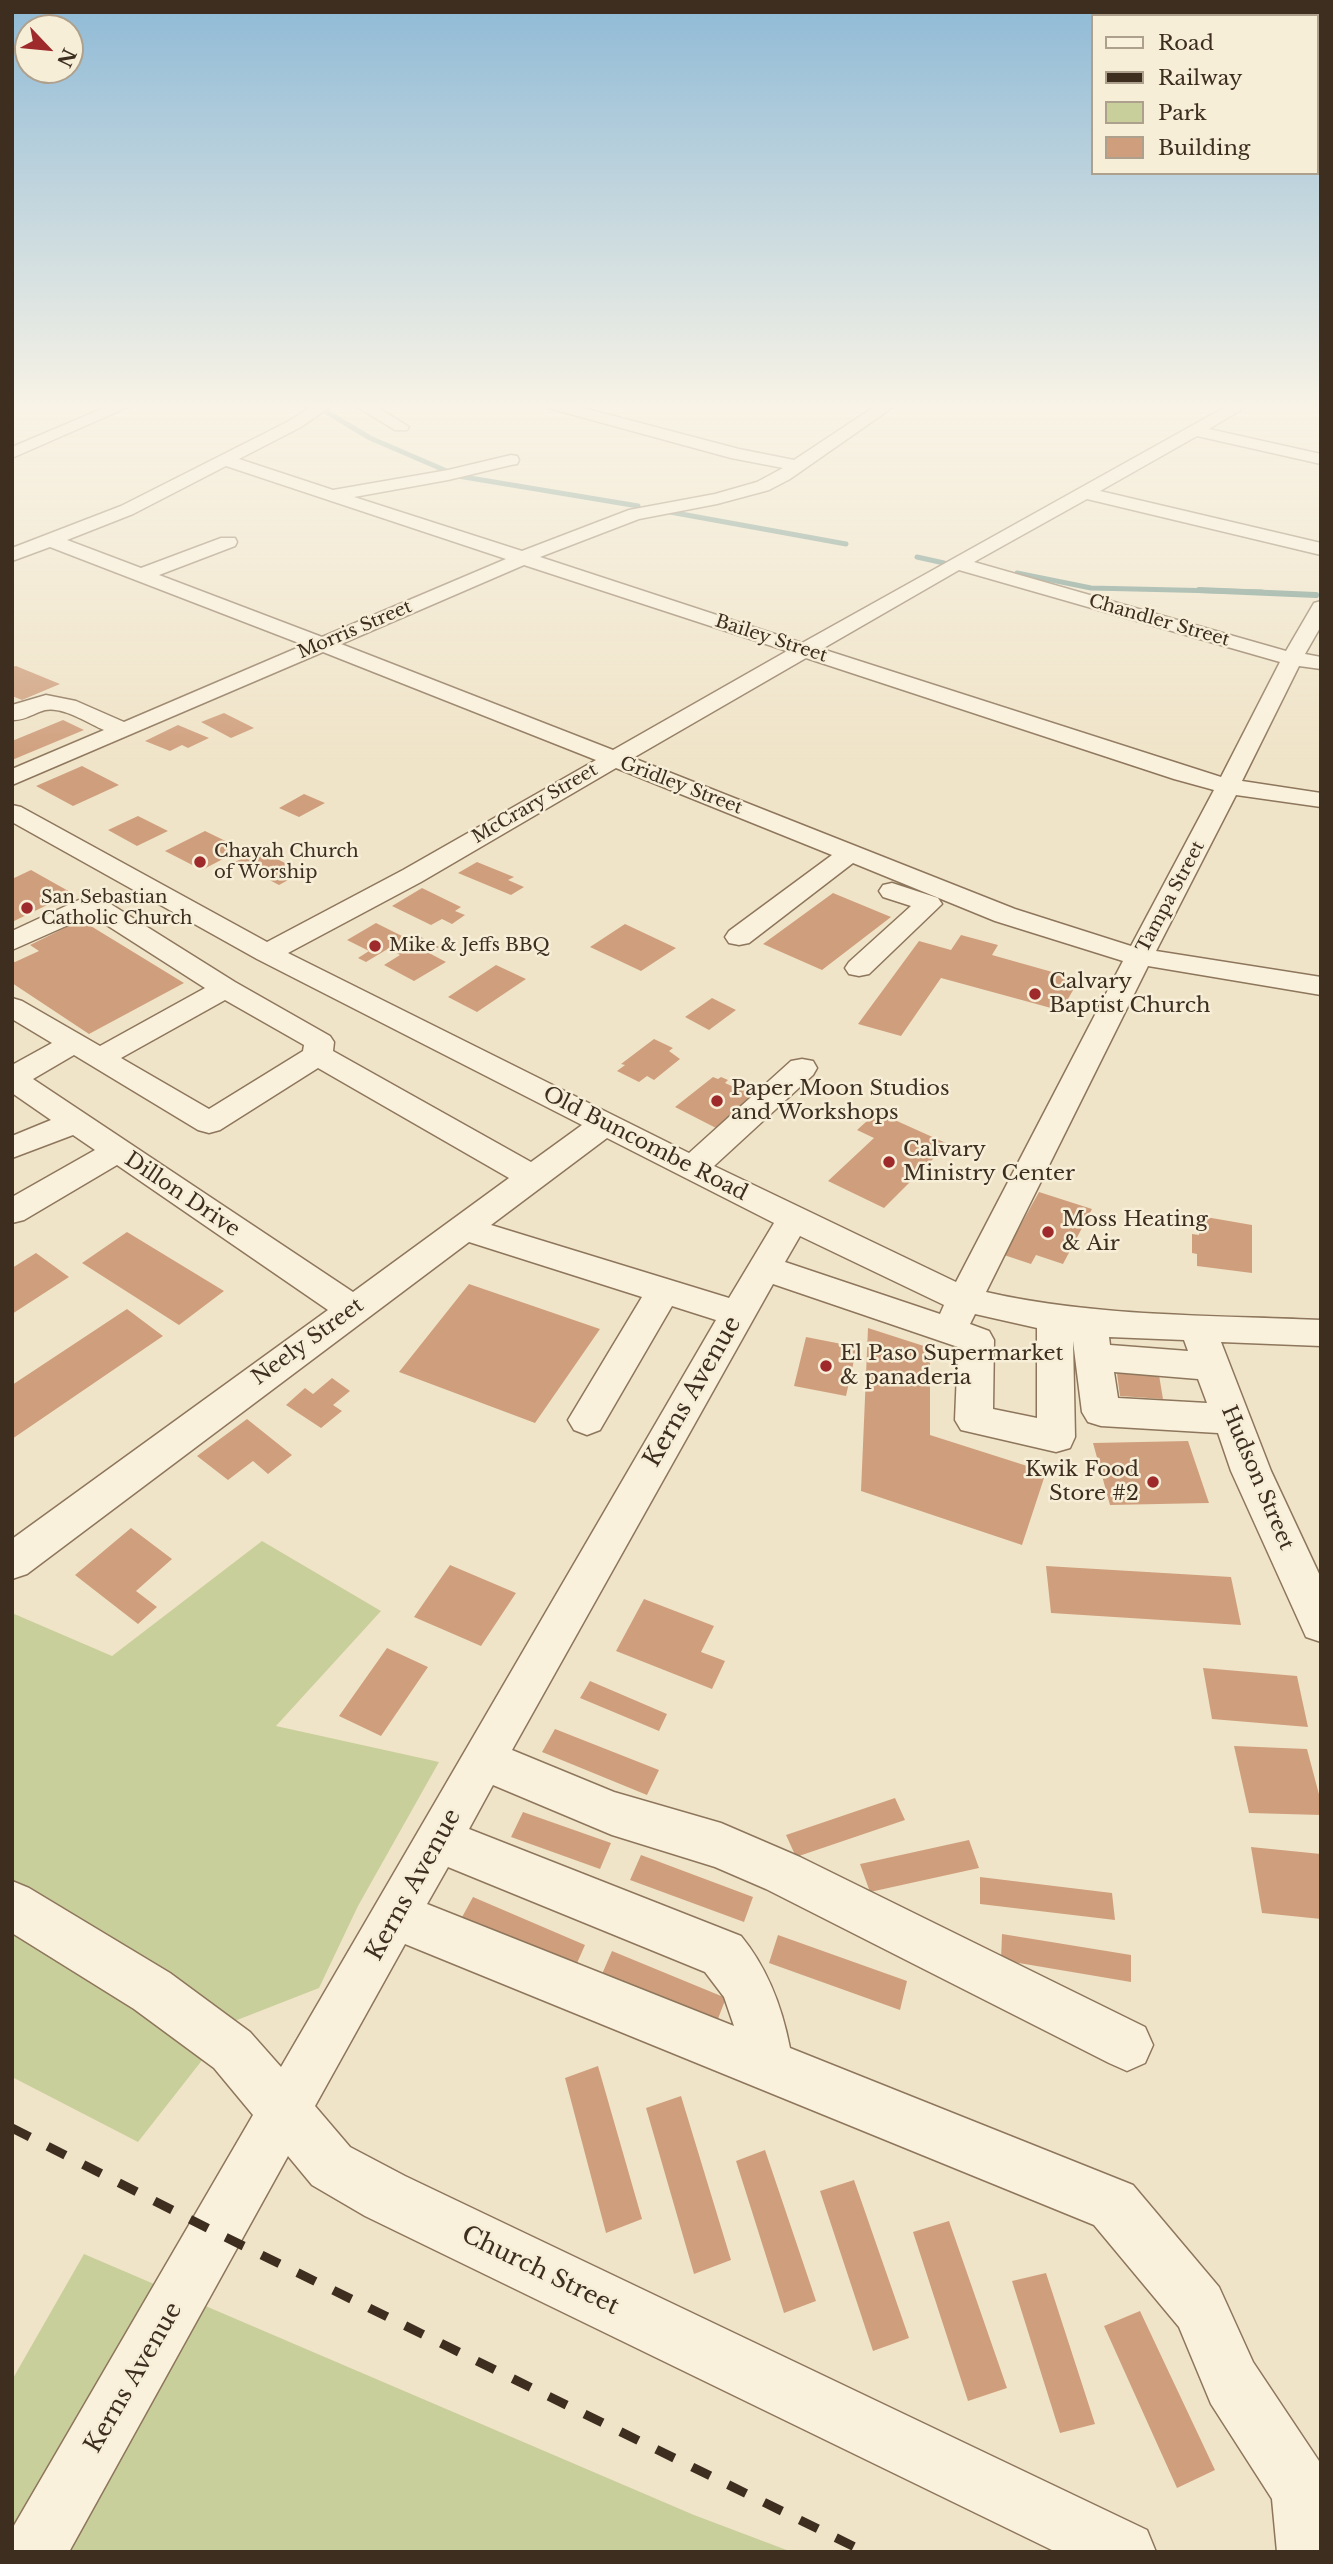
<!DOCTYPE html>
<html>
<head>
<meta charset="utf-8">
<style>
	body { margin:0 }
	#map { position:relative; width:1333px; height:2564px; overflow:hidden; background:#f0e4c8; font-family:"Libre Baskerville",serif }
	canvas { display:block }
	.frame { position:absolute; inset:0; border:14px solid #3d2e20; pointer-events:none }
	.legend { position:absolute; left:1091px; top:14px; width:228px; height:161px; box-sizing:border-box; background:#f7eed8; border:2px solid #ada18e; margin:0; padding:9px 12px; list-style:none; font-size:21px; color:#3d2e20 }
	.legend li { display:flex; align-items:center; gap:14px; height:35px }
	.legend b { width:35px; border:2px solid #ada18e }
	.north { position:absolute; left:14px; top:14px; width:70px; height:70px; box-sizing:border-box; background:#f7eed8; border:2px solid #ada18e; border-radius:50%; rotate:116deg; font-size:19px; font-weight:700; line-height:28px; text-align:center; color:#3d2e20 }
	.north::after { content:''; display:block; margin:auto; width:24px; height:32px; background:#9e2a2b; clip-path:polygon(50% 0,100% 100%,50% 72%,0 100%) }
</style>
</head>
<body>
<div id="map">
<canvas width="1333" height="2564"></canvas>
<div class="frame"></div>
<ul class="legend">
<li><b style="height:9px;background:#faf1dc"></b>Road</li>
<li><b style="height:9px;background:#3d2e20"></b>Railway</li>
<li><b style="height:19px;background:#c9cf9b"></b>Park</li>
<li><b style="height:19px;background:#cf9f7d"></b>Building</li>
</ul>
<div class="north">N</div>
</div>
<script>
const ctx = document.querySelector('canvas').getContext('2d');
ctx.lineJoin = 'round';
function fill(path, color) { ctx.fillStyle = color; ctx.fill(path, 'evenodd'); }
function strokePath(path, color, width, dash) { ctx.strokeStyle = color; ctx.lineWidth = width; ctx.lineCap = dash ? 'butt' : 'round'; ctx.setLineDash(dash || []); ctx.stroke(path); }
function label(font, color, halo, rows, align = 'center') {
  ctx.font = font + ' "Libre Baskerville",serif'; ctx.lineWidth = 5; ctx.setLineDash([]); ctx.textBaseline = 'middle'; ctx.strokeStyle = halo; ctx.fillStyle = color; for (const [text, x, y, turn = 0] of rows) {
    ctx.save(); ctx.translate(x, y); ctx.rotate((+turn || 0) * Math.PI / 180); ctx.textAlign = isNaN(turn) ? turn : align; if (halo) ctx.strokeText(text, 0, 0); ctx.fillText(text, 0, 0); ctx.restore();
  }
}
const green = new Path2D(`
	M262,1541L381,1611L276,1726L439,1762L358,1906L319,1988L232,2022L138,2142L12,2077V1613L112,1656Z
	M84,2254L694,2515L792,2552H12V2380Z`);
const streamFar1 = new Path2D(`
	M302,405L311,408
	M325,411L370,438L449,472
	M458,476L638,506
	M670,512L846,544
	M917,557L944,563
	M1017,573L1091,588L1262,592`);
const stream = new Path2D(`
	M1199,590L1316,595`);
const building = new Path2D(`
	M16,666L60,684L22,700L12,696V667Z
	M224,713L254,728L231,738L201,722Z
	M63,720L84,730L12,760V741Z
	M178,725L209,738L188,748L182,745L170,751L145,741Z
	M82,766L119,785L73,806L36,786Z
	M304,794L325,803L299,817L279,808Z
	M138,816L168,831L137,846L108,830Z
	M205,831L242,849L202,870L165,851Z
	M259,850L303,872L279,885L235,862Z
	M477,862L514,877L508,880L524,887L511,895L458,873Z
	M31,870L72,893L12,922V879Z
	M422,888L461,907L455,911L465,915L452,924L442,919L431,925L392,906Z
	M833,893L891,917L822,970L763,944Z
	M81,920L184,983L89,1034L12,983V961L15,962L39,951L30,945Z
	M376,923L406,938L366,962L358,958L369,951L347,940Z
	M625,924L676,948L641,971L590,947Z
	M961,935L998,945L992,955L1070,977L1067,983L1076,985L1064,1006L1054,1003L1051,1008L941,978L901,1036L858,1024L919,941L951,950Z
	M419,936L439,947L429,953L446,962L414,981L384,965L400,955L393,951Z
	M496,965L526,979L477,1012L448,997Z
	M712,998L736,1010L709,1030L685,1017Z
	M654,1039L673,1048L669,1051L680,1059L654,1080L647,1076L639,1082L617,1071L625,1065L621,1064Z
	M713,1077L718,1079L721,1077L728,1080L725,1083L743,1091L747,1088L758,1094L716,1128L675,1107Z
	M877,1112L948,1144L884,1208L828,1181L874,1138L857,1130Z
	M1039,1192L1092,1209L1063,1264L1036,1255L1031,1264L1004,1255Z
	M1200,1216L1252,1225V1273L1197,1266V1254L1192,1253V1234L1199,1235Z
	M127,1232L224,1291L179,1325L82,1263Z
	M36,1253L69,1277L12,1314V1268Z
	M469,1284L600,1329L535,1423L399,1372Z
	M127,1309L163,1336L12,1439V1385Z
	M868,1328L930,1348V1435L1046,1472L1022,1545L861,1491Z
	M806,1337L857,1347L846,1396L794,1386Z
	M1116,1366L1158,1369L1163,1399L1120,1396Z
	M332,1378L350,1391L333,1405L342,1411L321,1428L286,1405L305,1388L313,1394Z
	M247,1419L292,1455L268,1474L253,1461L228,1480L197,1456Z
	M1188,1441L1209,1503L1110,1505L1093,1443Z
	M131,1528L172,1559L136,1591L157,1607L138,1624L75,1575Z
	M450,1565L516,1593L481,1646L414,1617Z
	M1046,1566L1231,1577L1241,1625L1051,1613Z
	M644,1599L714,1626L701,1652L725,1661L712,1689L616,1651Z
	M387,1648L428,1667L381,1736L339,1716Z
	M1203,1668L1297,1676L1308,1727L1212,1719Z
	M590,1681L667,1714L659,1731L580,1698Z
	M555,1729L659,1770L647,1795L542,1752Z
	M1234,1746L1307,1749L1321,1802V1815L1249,1813Z
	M895,1798L905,1820L796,1857L786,1835Z
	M523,1812L611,1843L600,1869L511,1837Z
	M969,1840L979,1868L870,1892L860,1864Z
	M1251,1847L1321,1854V1919L1262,1913Z
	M641,1855L753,1897L744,1922L630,1880Z
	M980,1877L1112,1893L1115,1920L980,1904Z
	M473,1897L585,1945L574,1970L461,1919Z
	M1002,1934L1131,1955V1982L1001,1960Z
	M778,1935L907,1981L900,2010L769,1963Z
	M612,1951L726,1998L714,2029L599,1981Z
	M598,2066L642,2219L606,2233L565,2078Z
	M681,2096L731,2260L694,2274L646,2108Z
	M765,2150L816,2301L784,2313L736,2161Z
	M854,2180L909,2338L873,2351L820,2191Z
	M949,2221L1007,2388L968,2401L913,2232Z
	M1046,2273L1095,2424L1060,2433L1012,2281Z
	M1140,2311L1215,2470L1177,2488L1104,2326Z`);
const minor = new Path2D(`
	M111,405H133L12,458V447Z
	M314,405H333L301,427L239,459L333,490L448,470L511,455L517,456L519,460L517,464L511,465L448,480L354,497L522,551L629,510L715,494L757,482L783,468L731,458L548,408L546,405H572L739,449L794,460L877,405H896L790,479L769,490L717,504L639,519L540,557L802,643L1229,405H1249L1209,429L1321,454V464L1197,436L1100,491L1321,543V555L1087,499L974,562L1286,651L1314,603L1321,601V626L1305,654L1321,657V669L1299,666L1242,781L1321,793V807L1236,795L1156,951L1321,977V995L1148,966L986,1292C1096,1317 1209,1315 1321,1320V1346L1221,1342L1271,1471L1321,1578V1642L1306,1637L1231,1471L1218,1433L1101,1426L1088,1422L1082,1412L1073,1341L1075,1437L1070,1448L1056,1452L961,1430L955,1420L958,1347L773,1284L512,1750L614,1792L721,1823L800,1857L1145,2027L1153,2045L1145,2063L1127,2071L1109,2063L766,1889L715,1867L612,1835L493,1785L469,1829L741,1936C768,1969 782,2007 790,2048L1133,2185L1219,2287L1253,2362L1321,2464V2552H1277L1272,2499L1211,2404L1179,2327L1094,2225L405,1944L315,2106L350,2147L405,2176L1147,2530L1156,2552H1056L365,2216L312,2185L288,2156L69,2552H12V2529L253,2115L214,2068L134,2009L12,1933V1881L29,1888L170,1973L250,2032L281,2067L716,1320L672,1306L600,1430L587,1435L574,1430L568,1420L642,1297L469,1242L27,1574L12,1579V1539L328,1310L117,1165L24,1220L12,1223V1197L95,1150L73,1135L12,1158V1136L51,1120L12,1093V1065L52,1043L12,1019V998L22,1001L100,1046L205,988L91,915L12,950V931L83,898L92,896L101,898L235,982L330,1036L334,1042L333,1051L531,1162L582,1125L257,959L12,822V805L21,807L267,942L403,870L596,760L323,652L12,785V769L104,730C88,723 62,706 45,710C34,713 24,721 12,720V705L46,695L76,701L124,722L304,645L50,547L12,561V548L121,506L289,421ZM226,466L506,559L322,637L159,575L235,546L237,542L235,538H221L141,568L67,540L133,514ZM524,565L787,651L613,750L341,644ZM959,570L1280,662L1221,777L822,649ZM806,658L1174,779L1214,790L1131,946L1015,909L633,758ZM616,768L832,855L729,931L725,937L729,943L739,945L749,943L853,863L995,921L1123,961L956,1282L714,1166L813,1075L817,1068L813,1061L802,1059L791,1061L689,1153L288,953L421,882ZM225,1000L304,1045L303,1051L209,1109L121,1058ZM74,1055L198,1130L209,1133L220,1130L318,1068L509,1178L353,1292L33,1079ZM607,1138L774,1223L729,1298L491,1225ZM800,1236L944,1305L940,1314L785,1262ZM975,1314L1037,1328V1418L993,1409L994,1340L989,1331L970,1324ZM1109,1337L1184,1340L1188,1351L1110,1345ZM1114,1372L1198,1379L1207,1403L1118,1398ZM448,1867L705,1972L724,1997L734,2026L427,1904Z
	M354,405H374L409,427L407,430H395Z
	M892,883L938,898L942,904L869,974L859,976L849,974L845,968L849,962L911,906L883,897L879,891L883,885Z`);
const rail = new Path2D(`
	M12,2128L217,2233L865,2552`);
const markers = [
	[200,862,7,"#9e2a2b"],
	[27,908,7,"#9e2a2b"],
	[375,946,7,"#9e2a2b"],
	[1035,994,7,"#9e2a2b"],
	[717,1101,7,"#9e2a2b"],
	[889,1162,7,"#9e2a2b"],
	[1048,1232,7,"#9e2a2b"],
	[826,1366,7,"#9e2a2b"],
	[1153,1482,7,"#9e2a2b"]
];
const farStreetnames = [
	["Chandler Street",1159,621,16],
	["Morris Street",355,630,-23],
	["Bailey Street",771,639,18],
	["Gridley Street",681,786,21],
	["McCrary Street",535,804,-30],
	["Tampa Street",1171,897,-62]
];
const farPoinames = [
	["Chayah Church",214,852],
	["of Worship",214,873],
	["San Sebastian",41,898],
	["Catholic Church",41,919],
	["Mike & Jeffs BBQ",389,946]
];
const poiNames = [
	["Calvary",1049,982],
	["Baptist Church",1049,1006],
	["Paper Moon Studios",731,1089],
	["and Workshops",731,1113],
	["Calvary",903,1150],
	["Ministry Center",903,1174],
	["Moss Heating",1062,1220],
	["& Air",1062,1244],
	["El Paso Supermarket",840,1354],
	["& panaderia",840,1378],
	["Kwik Food",1139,1470,"right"],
	["Store #2",1139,1494,"right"]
];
const streetNames = [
	["Old Buncombe Road",645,1144,27],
	["Dillon Drive",182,1195,34],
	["Neely Street",308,1342,-36],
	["Hudson Street",1257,1478,67]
];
const nearStreetnames = [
	["Kerns Avenue",693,1392,-60],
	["Kerns Avenue",414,1885,-61],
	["Church Street",540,2271,26],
	["Kerns Avenue",134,2378,-60]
];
fill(green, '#c9cf9b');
strokePath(streamFar1, '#6f938a', 5);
strokePath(stream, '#6f938a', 6);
fill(building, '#cf9f7d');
strokePath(minor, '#8d765c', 3);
fill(minor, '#faf1dc');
strokePath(rail, '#3d2e20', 9, [20, 20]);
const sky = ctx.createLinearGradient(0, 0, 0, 764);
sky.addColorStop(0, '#8fbad6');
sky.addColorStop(0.53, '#f8f3e6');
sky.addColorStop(1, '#f8f3e600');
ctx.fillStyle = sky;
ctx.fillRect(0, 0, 1333, 764);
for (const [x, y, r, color] of markers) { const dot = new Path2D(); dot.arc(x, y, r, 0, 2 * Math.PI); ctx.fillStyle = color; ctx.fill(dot); strokePath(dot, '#f7eed8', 2.5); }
label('18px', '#3d2e20', '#f7eed8', farStreetnames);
label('18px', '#3d2e20', '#f7eed8', farPoinames, 'left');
label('21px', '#3d2e20', '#f7eed8', poiNames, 'left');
label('21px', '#3d2e20', '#f7eed8', streetNames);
label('24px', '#3d2e20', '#f7eed8', nearStreetnames);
</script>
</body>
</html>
